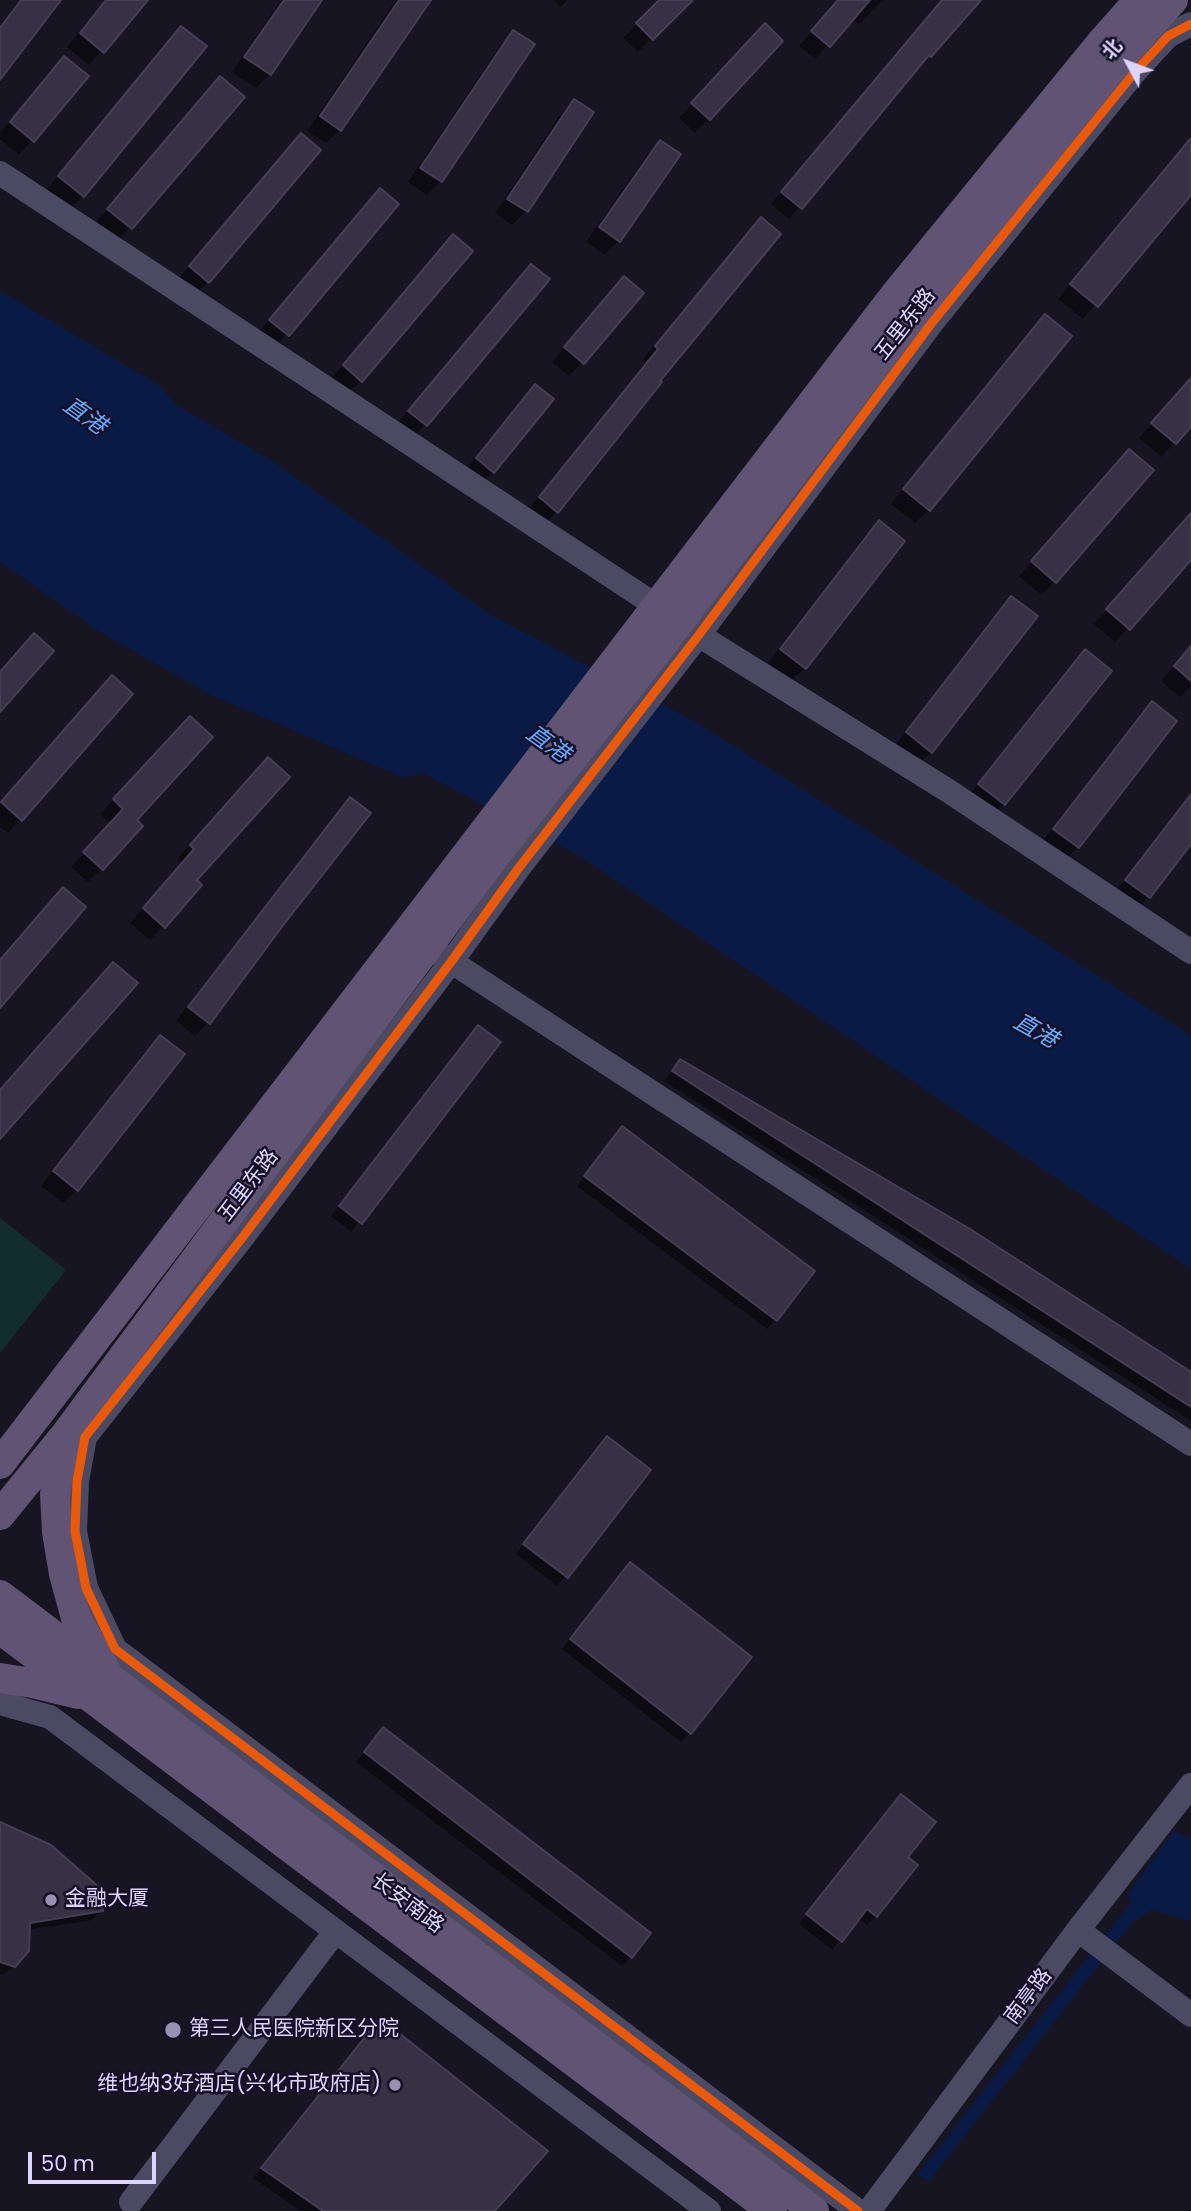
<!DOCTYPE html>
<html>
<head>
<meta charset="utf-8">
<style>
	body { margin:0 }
	#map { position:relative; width:1191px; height:2211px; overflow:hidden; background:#181522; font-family:Poppins,"Noto Sans SC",sans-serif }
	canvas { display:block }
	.north { position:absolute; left:1093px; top:28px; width:70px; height:70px; -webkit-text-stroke:5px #150f28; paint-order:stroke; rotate:311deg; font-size:19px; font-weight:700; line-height:28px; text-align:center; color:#ddd5ff }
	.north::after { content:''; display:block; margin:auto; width:24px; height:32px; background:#ddd5ff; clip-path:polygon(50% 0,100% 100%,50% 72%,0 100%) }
	.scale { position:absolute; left:28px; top:2152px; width:128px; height:32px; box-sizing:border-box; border:4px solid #ddd5ff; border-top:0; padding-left:9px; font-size:21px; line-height:24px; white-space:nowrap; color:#ddd5ff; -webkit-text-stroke:5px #150f28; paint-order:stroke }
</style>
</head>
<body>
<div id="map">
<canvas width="1191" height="2211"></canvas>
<div class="north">北</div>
<div class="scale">50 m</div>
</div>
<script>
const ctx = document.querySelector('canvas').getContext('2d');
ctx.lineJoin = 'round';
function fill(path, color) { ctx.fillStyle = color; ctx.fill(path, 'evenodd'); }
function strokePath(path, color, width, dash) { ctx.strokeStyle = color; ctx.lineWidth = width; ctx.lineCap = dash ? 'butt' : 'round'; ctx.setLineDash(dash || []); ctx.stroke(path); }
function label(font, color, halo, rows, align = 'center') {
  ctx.font = font + ' Poppins,"Noto Sans SC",sans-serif'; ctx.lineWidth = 5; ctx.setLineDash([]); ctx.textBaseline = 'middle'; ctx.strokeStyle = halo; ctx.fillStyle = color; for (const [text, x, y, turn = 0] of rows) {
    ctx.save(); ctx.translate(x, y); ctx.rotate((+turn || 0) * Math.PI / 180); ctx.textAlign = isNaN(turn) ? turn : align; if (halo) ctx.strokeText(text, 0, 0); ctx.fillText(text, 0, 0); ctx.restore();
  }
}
const green = new Path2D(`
	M0,1218L66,1270L0,1353Z`);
const water = new Path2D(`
	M0,291L158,384L178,406L271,460L491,615L694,721L1191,1035V1269L581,857L423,773L404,778L211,695L102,633L0,562Z
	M1174,1831L1191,1839V1921L1152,1910L1133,1922L929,2181L917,2175L1132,1901L1127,1895Z`);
const shadow = new Path2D(`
	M19,0H59L0,77V26Z
	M106,0H146L89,65L67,47Z
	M281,0H320L270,74L256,88L232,72Z
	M396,0H429L340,130L326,143L307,131Z
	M554,0H567L561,7Z
	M661,0H690L638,52L623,38Z
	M839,0H883L859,25L852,19L815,59L799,46Z
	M943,0H979L918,66L789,219L771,204L894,55Z
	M181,28L83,196L69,209L46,190Z
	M514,32L532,44L441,181L427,195L408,182L500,46Z
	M751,39L781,41L695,133L679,118Z
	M51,72L86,76L19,155L0,139V133Z
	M220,78L242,97L117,242L95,223Z
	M574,101L592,113L526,211L512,225L495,213L560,115Z
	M301,136L208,282L194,295L177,280Z
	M1191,138V192L1083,319L1058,299Z
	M660,142L678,155L618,241L605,255L586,242L646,156Z
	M380,190L397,204L274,348L257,334Z
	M761,219L658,381L660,383L557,512L543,525L526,512L645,363L642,360Z
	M453,236L361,381L347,394L330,380Z
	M531,266L548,280L412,439L396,425Z
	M611,292L582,362L569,376L552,362Z
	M1045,316L929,510L915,523L891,504L1031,330Z
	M1191,379V425L1161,457L1139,438Z
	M535,386L493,472L479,485L463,473Z
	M1116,465L1054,582L1041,595L1019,576Z
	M1191,515V558L1115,642L1094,624Z
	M879,523L805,668L791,681L768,663L865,536Z
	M1011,598L931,752L918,765L894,747L997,612Z
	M1191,647V687L1180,697L1161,681Z
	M1085,652L1109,671L1004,804L990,818L966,799L1071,665Z
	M112,677L21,819L8,833L0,827V803Z
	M1152,703L1175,721L1078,847L1064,861L1041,843L1138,717Z
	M177,732L134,820L101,869L88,882L71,867L111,824L100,814Z
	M254,773L195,880L164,926L150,940L130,923L182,863L177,859Z
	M1191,792V841L1148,897L1135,911L1113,895Z
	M350,800L209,1022L195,1036L176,1021L337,813Z
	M478,1027L498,1042L351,1232L331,1216Z
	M160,1037L77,1190L63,1203L41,1186L146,1051Z
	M681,1061L1191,1374V1421L664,1081Z
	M622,1128L776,1320L767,1329L577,1186Z
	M598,1447L649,1470L557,1586L516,1554Z
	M630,1564L690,1733L681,1742L562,1649Z
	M383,1729L649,1934L631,1957L622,1966L356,1762Z
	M892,1806L906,1857L876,1916L867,1925L858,1918L832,1950L799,1924Z
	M0,1826L101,1911L92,1920L28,1930L14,1966L4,1975L0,1974Z
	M371,2029L493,2211H301L253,2178Z`);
const building = new Path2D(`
	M21,0H61L0,80V28Z
	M106,0H148L104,53L80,33Z
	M284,0H322L271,75L244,57Z
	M399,0H431L341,131L320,116Z
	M659,0H693L653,40L636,23Z
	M838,0H870L830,47L811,31Z
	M942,0H981L931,57L929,55L802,209L781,192Z
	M765,23L783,41L710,120L691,103Z
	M181,26L207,46L84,197L58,176Z
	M513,30L535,44L442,182L420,168Z
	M64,56L89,76L34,142L10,122Z
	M220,76L245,97L132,229L107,209Z
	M574,99L594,112L528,212L507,199Z
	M301,133L321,150L209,283L189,266Z
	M1191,138V195L1098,307L1070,284Z
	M660,140L681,154L620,242L599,227Z
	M380,188L399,204L289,336L269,320Z
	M761,217L781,234L660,381L662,382L558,513L539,497L658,349L655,346Z
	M453,234L473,251L362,382L343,365Z
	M531,264L550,279L427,426L408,411Z
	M624,276L644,293L584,364L564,347Z
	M1045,314L1072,336L930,511L903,489Z
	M1191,378V427L1176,444L1151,423Z
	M535,384L554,399L494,473L476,458Z
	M1129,449L1154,470L1056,583L1031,561Z
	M1191,513V560L1130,630L1106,609Z
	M879,520L905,541L806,669L780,649Z
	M1011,596L1038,616L932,753L906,732Z
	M34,633L54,651L0,712V672Z
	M1191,646V681L1174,666Z
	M1085,649L1112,671L1005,805L978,784Z
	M112,675L133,694L22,821L1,802Z
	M1152,701L1177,721L1079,848L1053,829Z
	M190,716L213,737L137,820L143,826L103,870L83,852L123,809L113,799Z
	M268,757L290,777L197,880L202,885L165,928L143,908L194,849L190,845Z
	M1191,794V844L1150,898L1125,880Z
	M350,797L371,813L284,924L210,1024L188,1007Z
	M63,887L86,907L0,1008V960Z
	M113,962L138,983L0,1139V1090Z
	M478,1025L501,1042L362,1224L339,1206Z
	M160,1035L185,1054L78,1191L53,1171Z
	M680,1059L970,1229L1191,1372V1407L672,1071Z
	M622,1126L815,1271L777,1321L584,1176Z
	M607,1436L651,1470L568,1578L523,1544Z
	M630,1562L752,1657L691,1734L570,1639Z
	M383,1727L651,1933L632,1958L364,1752Z
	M901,1794L936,1822L908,1857L918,1865L877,1917L867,1909L842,1942L806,1914Z
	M0,1822L51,1845L100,1888L103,1911L30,1923L29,1951L15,1967L0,1962Z
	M380,2018L548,2151L495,2211H323L261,2168Z`);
const minor = new Path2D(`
	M0,173L658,607
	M684,626L947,790L1191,952
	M438,953L1191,1444
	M0,1703L50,1717L709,2211
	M1078,1930L1191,2015
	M131,2202L335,1932
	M858,2211L115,1649L86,1588L75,1531L77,1481L85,1437L242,1238L451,962L518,869L698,636L931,324L1134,73L1168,36L1191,24
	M869,2211L1078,1930L1191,1785`);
const major = new Path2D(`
	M66,1435L55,1494L57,1532L64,1574L76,1618L105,1669
	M0,1464L894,296L1101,43L1139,0
	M0,1515L66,1434L495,856L651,659L920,307L1118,61L1173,0
	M0,1595L814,2211
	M0,1629L772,2211
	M0,1678L32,1683L78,1694`);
const cycleway = new Path2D(`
	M858,2211L115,1649L86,1588L75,1531L77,1481L85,1437L242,1238L451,962L518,869L698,636L931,324L1134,73L1168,36L1191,24`);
const markers = [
	[51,1900,7,"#9892b2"],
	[173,2030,9,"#9892b2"],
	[395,2085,7,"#9892b2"]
];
const streetNames = [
	["五里东路",906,325,-52],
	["五里东路",249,1186,-53],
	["长安南路",407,1904,37],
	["南亭路",1029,1997,-53]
];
const poiNames = [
	["金融大厦",65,1900],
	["第三人民医院新区分院",189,2030],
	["维也纳3好酒店(兴化市政府店)",381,2085,"right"]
];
const waterNames = [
	["直港",84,417,35],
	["直港",547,745,35],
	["直港",1035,1032,29]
];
fill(green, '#122d30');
fill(water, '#091a44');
fill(shadow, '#0007');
fill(building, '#363244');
strokePath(building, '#453f56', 2);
strokePath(minor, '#4c4963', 24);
strokePath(major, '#615374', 30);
strokePath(cycleway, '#e8590c', 9);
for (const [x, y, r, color] of markers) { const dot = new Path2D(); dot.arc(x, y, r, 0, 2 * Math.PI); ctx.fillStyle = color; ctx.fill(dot); strokePath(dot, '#150f28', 2.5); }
label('21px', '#ddd5ff', '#150f28', streetNames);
label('21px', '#ddd5ff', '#150f28', poiNames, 'left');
label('italic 23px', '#63abff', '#150f28', waterNames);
</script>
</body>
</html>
